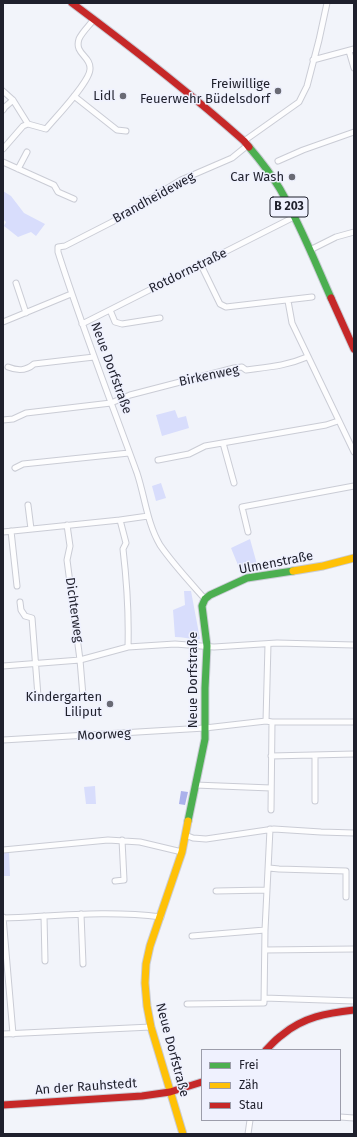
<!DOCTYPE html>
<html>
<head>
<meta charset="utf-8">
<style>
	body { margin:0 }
	#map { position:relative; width:357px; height:1137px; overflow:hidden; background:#f2f4fa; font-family:"Fira Sans",sans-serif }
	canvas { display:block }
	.frame { position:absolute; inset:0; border:4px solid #1f202c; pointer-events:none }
	.legend { position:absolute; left:201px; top:1049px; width:140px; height:72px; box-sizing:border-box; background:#eff1fe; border:1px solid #9c9daa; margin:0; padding:5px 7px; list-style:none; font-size:12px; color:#1f202c }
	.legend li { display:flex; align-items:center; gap:8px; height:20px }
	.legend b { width:20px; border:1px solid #9c9daa }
</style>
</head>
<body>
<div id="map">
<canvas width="357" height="1137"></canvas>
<div class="frame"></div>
<ul class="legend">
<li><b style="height:5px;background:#4caf50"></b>Frei</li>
<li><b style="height:5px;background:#ffc107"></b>Zäh</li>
<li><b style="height:5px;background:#c62828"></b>Stau</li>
</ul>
</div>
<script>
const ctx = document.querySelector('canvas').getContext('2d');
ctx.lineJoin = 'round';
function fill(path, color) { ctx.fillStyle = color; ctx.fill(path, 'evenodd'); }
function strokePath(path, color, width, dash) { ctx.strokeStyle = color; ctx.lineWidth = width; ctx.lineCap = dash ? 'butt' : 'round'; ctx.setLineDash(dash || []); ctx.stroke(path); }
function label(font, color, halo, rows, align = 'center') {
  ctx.font = font + ' "Fira Sans",sans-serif'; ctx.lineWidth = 3; ctx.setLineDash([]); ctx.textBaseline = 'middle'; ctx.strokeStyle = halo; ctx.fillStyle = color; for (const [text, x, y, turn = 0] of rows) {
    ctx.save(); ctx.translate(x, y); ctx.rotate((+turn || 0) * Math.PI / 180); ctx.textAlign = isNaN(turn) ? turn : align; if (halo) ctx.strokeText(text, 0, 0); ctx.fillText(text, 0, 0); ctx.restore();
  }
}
const green = new Path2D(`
	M3,191L11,196L24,213L45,224L36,236L31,232L18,237L4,226L6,222L3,219Z
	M175,410L178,418L186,416L189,428L162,436L156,415Z
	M161,483L166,498L156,501L152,486Z
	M250,539L258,568L242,575L231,548Z
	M184,591H191L200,639C191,640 184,637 175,637L173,610L185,605Z
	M95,786L96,804H86L84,787Z
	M3,851H9L10,876H3Z`);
const water = new Path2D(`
	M181,791L188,792L185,805L179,804Z`);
const street = new Path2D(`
	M349,51L354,68
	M313,60L354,49
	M3,91L13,100L28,124
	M74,96L117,130L126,131
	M3,110L5,107L13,100
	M244,141L299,102L307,86L319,40L327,3
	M3,149L23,126L28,124L46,129C55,118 90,82 90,69C91,56 74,54 79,39C82,32 90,25 94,19
	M278,161L303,150L354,132
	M3,162L54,185L58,192L74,199
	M18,169L27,152
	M310,250L336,237L354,232
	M201,265L220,304L226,307L312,297
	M16,283L26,313
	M288,301L292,323L354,452
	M110,310L115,322L122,324L160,318
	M3,322L71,294
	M82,324L294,217
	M8,367C18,371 26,371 34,364L94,357
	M3,420L13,419L26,413L111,403L130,395L234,368L242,367L246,370C269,367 286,366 307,357
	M223,443L234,483
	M158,460L189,454L205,446L326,425L338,421
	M15,468L23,464L129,453
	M28,505L31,529
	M120,520L126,543L123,549C127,583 129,612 128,647
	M67,525L70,546L67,560L80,660L83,696
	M11,531L17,586
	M3,532L120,520L148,516
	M248,532L242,507L354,486
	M205,599C189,581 173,564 160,545C147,523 145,497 137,473C110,399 82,327 58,252V247L65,246L112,222L181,180L232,158L248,145
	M20,602L21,610L25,616L32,618L38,696
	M3,666L80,660L128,647L175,644L214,647L277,643L354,645
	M266,721L268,644
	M3,740L205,728L266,721L272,722H354
	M315,755V801
	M271,756L354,754
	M195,785L271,788
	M271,810L272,722
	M185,835L193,838L206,839L274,829L321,832L354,833
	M3,850L108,840L140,842L182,852
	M269,868L279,869L346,871V897
	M115,881L124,880L122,840
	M216,891L267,890
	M81,914L83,964
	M44,916L45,961
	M3,917L13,1034
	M3,918C56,916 109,910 161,917
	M192,936L265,930
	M265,950L354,949
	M264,998L354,1001
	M187,1004L264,1003L265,930L270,829
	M3,1034L151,1027
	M340,1117L354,1118
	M248,1134L250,1120`);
const fast = new Path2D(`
	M249,147C260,160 271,174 280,189C300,224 315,262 331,298
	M188,821L205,739V688L207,646L202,606L205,599L210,595L247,578L293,571`);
const slow = new Path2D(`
	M293,571L323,566L354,558
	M183,1134L151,1027L147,1006L145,983L146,964L150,946L182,852L188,821`);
const jam = new Path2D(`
	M72,3C131,47 189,92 244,141L249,147
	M331,298L354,349
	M266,1050C271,1045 276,1039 282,1035C303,1017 327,1013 354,1010
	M3,1105L142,1096L170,1092L202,1082`);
const markers = [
	[278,91,4,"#696a74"],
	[123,96,4,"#696a74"],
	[292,177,4,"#696a74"],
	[110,704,4,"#696a74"]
];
const shields = [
	[289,207,38]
];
const shieldNames = [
	["B 203",289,207]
];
const poiNames = [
	["Freiwillige",270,84],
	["Feuerwehr Büdelsdorf",270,99],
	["Lidl",115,96],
	["Car Wash",284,177],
	["Kindergarten",102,697],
	["Liliput",102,712]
];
const streetNames = [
	["Brandheideweg",154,198,-29],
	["Rotdornstraße",188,271,-26],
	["Neue Dorfstraße",111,368,70],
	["Birkenweg",209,376,-12],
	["Ulmenstraße",276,563,-11],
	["Dichterweg",74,610,82],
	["Neue Dorfstraße",193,680,-90],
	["Moorweg",104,735,-3],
	["Neue Dorfstraße",172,1050,75],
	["An der Rauhstedt",86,1087,-4]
];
fill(green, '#d8ddfc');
fill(water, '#abb1eb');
strokePath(street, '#caccd5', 7);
strokePath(fast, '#caccd5', 9);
strokePath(slow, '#caccd5', 9);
strokePath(jam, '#caccd5', 9);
strokePath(street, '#fdfdfe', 5);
strokePath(fast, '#4caf50', 7);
strokePath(slow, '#ffc107', 7);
strokePath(jam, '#c62828', 7);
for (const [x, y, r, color] of markers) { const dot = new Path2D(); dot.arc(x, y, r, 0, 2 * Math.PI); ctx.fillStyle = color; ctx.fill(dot); strokePath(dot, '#eff1fe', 1.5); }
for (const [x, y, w] of shields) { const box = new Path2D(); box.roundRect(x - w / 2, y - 10, w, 20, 3); ctx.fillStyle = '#eff1fe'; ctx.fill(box); strokePath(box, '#1f202c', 1); }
label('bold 12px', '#1f202c', null, shieldNames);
label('13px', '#1f202c', '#eff1fe', poiNames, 'right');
label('13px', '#1f202c', '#eff1fe', streetNames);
</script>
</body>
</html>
